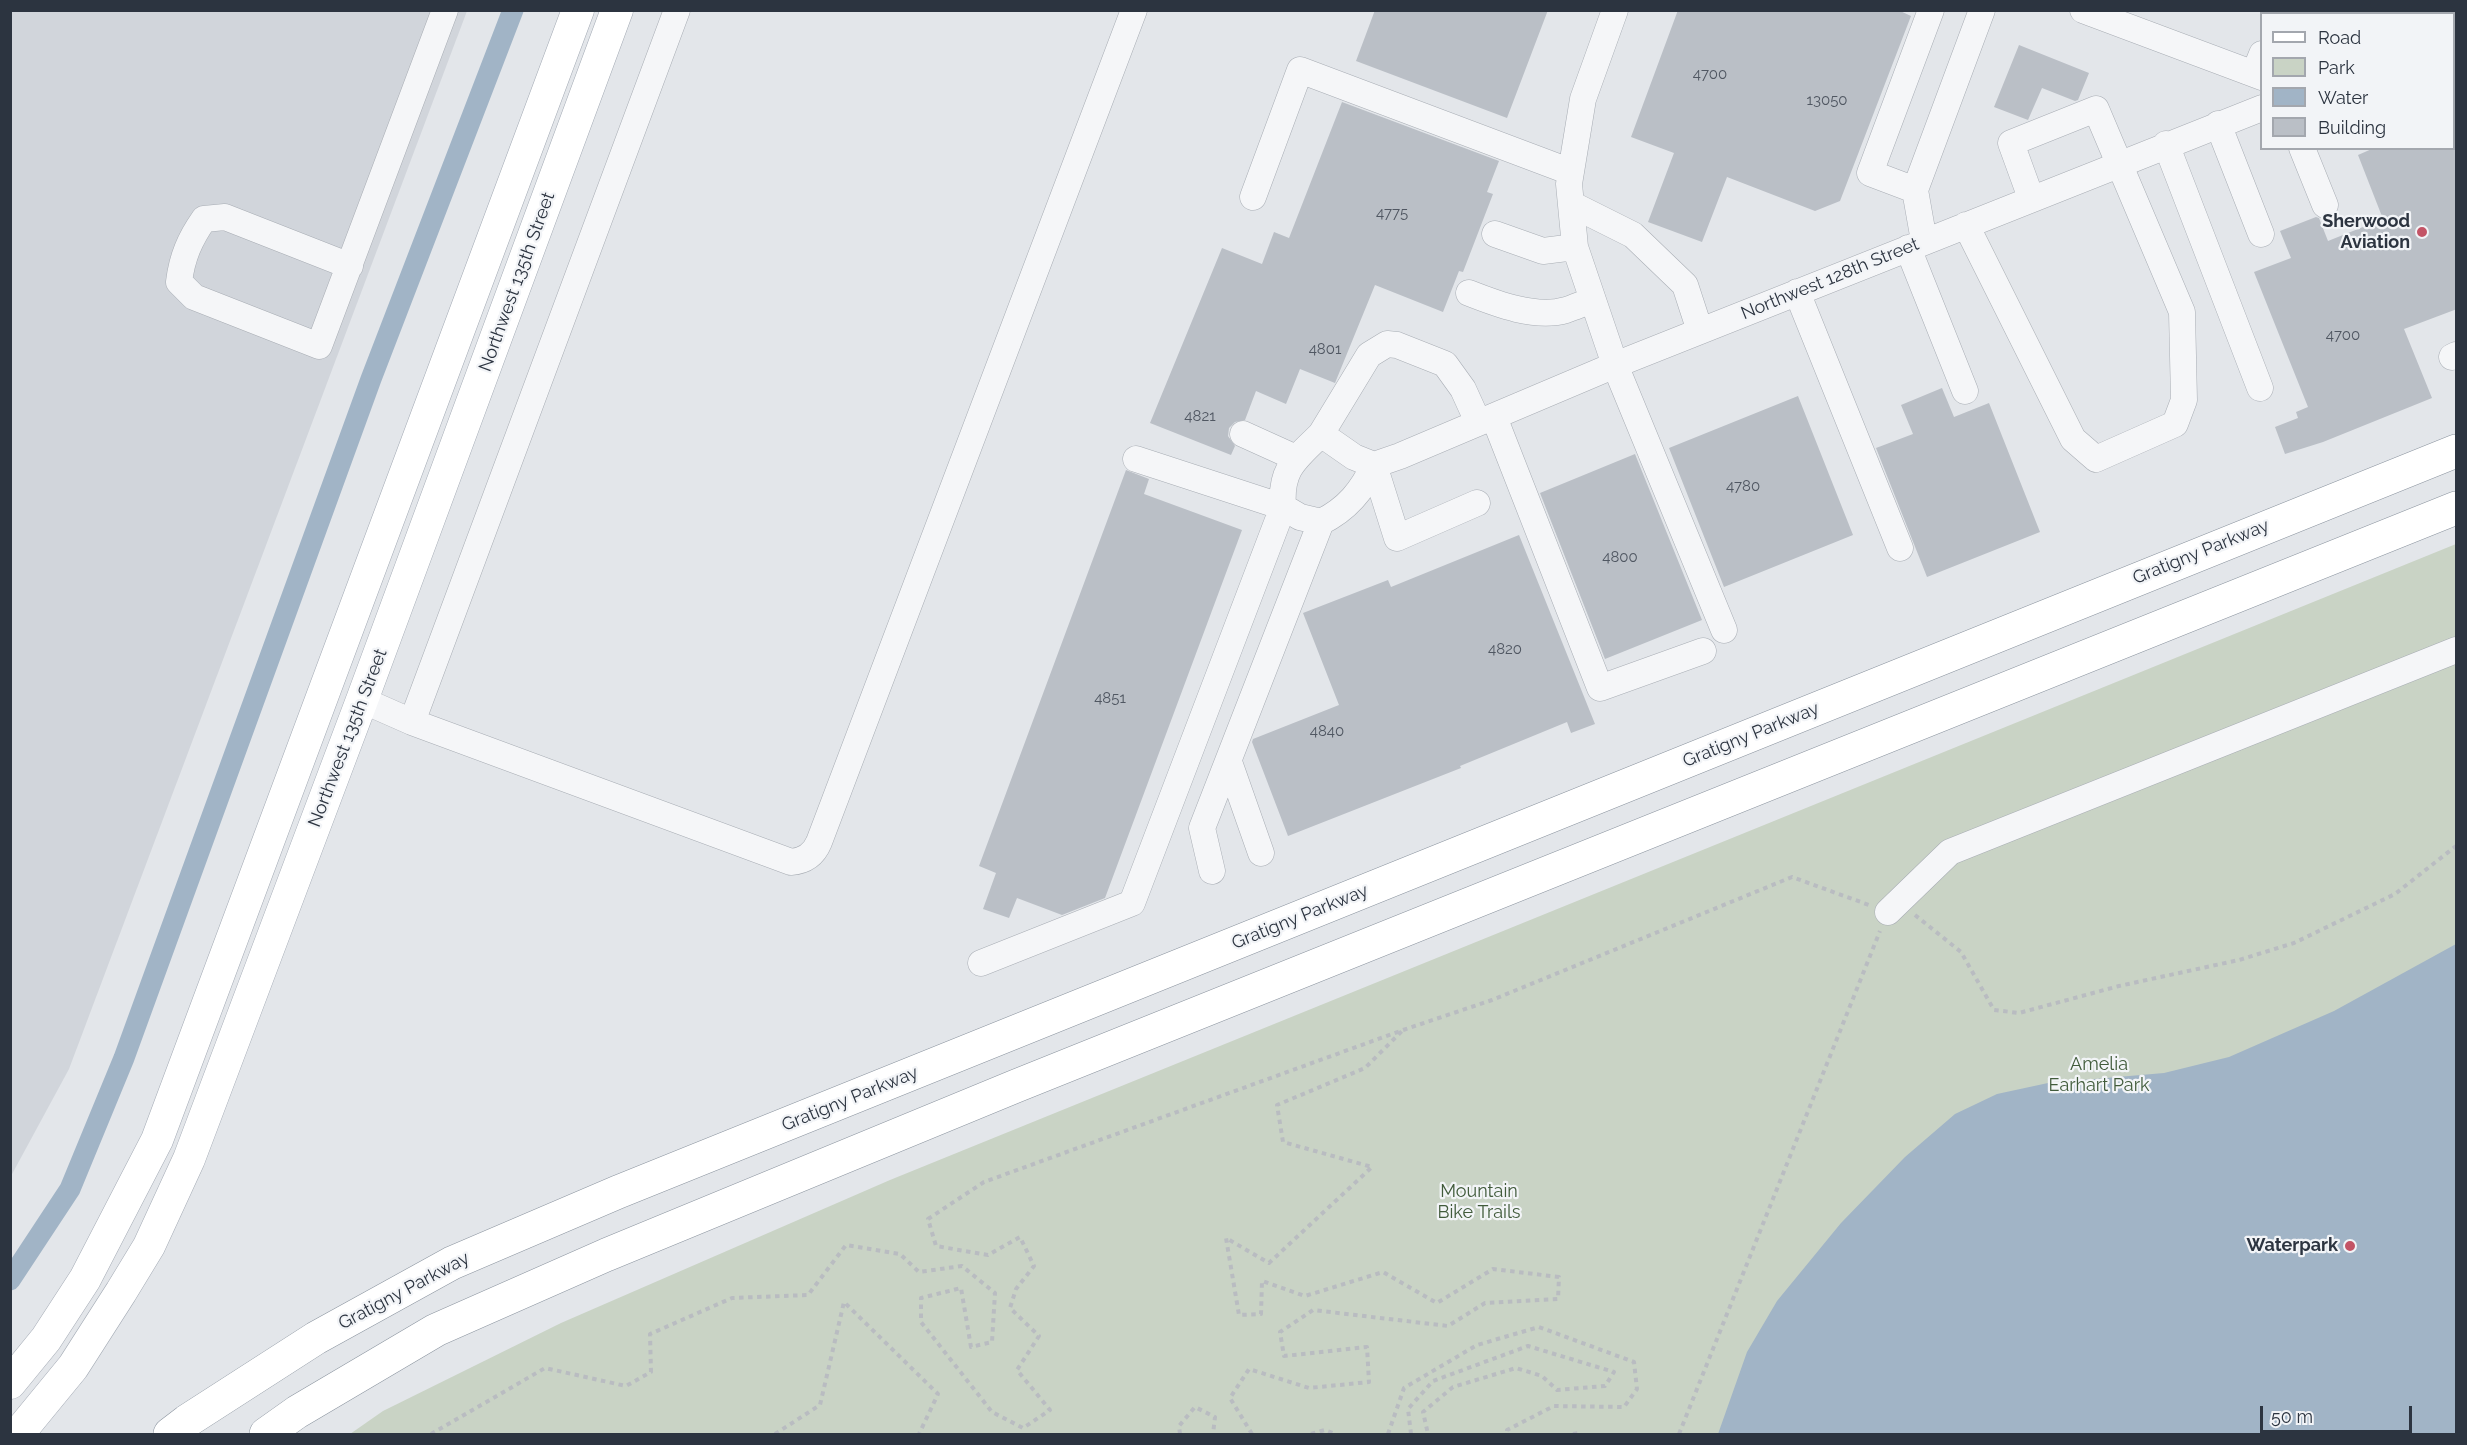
<!DOCTYPE html>
<html>
<head>
<meta charset="utf-8">
<style>
	body { margin:0 }
	#map { position:relative; width:2467px; height:1445px; overflow:hidden; background:#e3e6ea; font-family:Raleway,sans-serif }
	canvas { display:block }
	.frame { position:absolute; inset:0; border:12px solid #2c3440; pointer-events:none }
	.legend { position:absolute; left:2260px; top:12px; width:195px; height:138px; box-sizing:border-box; background:#f2f4f7; border:2px solid #a3a7ae; margin:0; padding:8px 10px; list-style:none; font-size:18px; color:#2c3440 }
	.legend li { display:flex; align-items:center; gap:12px; height:30px }
	.legend b { width:30px; border:2px solid #a3a7ae }
	.scale { position:absolute; left:2260px; top:1406px; width:152px; height:27px; box-sizing:border-box; border:3px solid #2c3440; border-top:0; padding-left:8px; font-size:18px; line-height:21px; white-space:nowrap; color:#2c3440; -webkit-text-stroke:4px #f2f4f7; paint-order:stroke }
</style>
</head>
<body>
<div id="map">
<canvas width="2467" height="1445"></canvas>
<div class="frame"></div>
<ul class="legend">
<li><b style="height:8px;background:#fff"></b>Road</li>
<li><b style="height:16px;background:#c9d3c5"></b>Park</li>
<li><b style="height:16px;background:#a1b4c6"></b>Water</li>
<li><b style="height:16px;background:#babfc6"></b>Building</li>
</ul>
<div class="scale">50 m</div>
</div>
<script>
const ctx = document.querySelector('canvas').getContext('2d');
ctx.lineJoin = 'round';
function fill(path, color) { ctx.fillStyle = color; ctx.fill(path, 'evenodd'); }
function strokePath(path, color, width, dash) { ctx.strokeStyle = color; ctx.lineWidth = width; ctx.lineCap = dash ? 'butt' : 'round'; ctx.setLineDash(dash || []); ctx.stroke(path); }
function label(font, color, halo, rows, align = 'center') {
  ctx.font = font + ' Raleway,sans-serif'; ctx.lineWidth = 4.5; ctx.setLineDash([]); ctx.textBaseline = 'middle'; ctx.strokeStyle = halo; ctx.fillStyle = color; for (const [text, x, y, turn = 0] of rows) {
    ctx.save(); ctx.translate(x, y); ctx.rotate((+turn || 0) * Math.PI / 180); ctx.textAlign = isNaN(turn) ? turn : align; if (halo) ctx.strokeText(text, 0, 0); ctx.fillText(text, 0, 0); ctx.restore();
  }
}
const built = new Path2D(`
	M11,11H467L69,1069L11,1176Z`);
const green = new Path2D(`
	M2456,544V1434H350L383,1411L561,1323L890,1180Z`);
const water = new Path2D(`
	M2456,944V1434H1718L1747,1352L1777,1301L1841,1223L1905,1157L1955,1114L1997,1094L2048,1083L2164,1073L2229,1057L2334,1011Z`);
const canal = new Path2D(`
	M10,1280L70,1189L124,1058L371,379L513,10`);
const building = new Path2D(`
	M1375,10H1548L1507,118L1356,61Z
	M1678,10H1898L1911,16L1840,201L1815,211L1727,177L1702,242L1648,222L1674,153L1631,137Z
	M2019,45L2089,73L2078,100L2075,101L2042,88L2028,120L1994,107Z
	M1342,102L1499,161L1487,192L1493,194L1463,272L1459,271L1443,312L1375,285L1335,383L1300,369L1286,404L1256,391L1245,420L1235,422L1229,428L1228,436L1235,446L1231,455L1150,423L1222,248L1262,264L1274,232L1289,238Z
	M2374,148H2457V309L2404,329L2432,398L2323,442L2285,454L2275,427L2298,418L2296,412L2308,407L2254,272L2291,258L2280,231L2316,217L2319,218L2328,241L2383,219L2358,155Z
	M1942,388L1954,417L1989,403L2040,532L1927,577L1876,448L1913,434L1901,405Z
	M1798,396L1853,535L1724,587L1669,448Z
	M1635,454L1702,620L1605,659L1540,493Z
	M1126,470L1149,479L1144,494L1242,530L1105,898L1062,915L1017,898L1009,918L983,909L996,873L979,866Z
	M1519,535L1595,724L1571,733L1567,722L1460,766L1461,768L1288,836L1252,742L1253,739L1339,705L1303,613L1388,580L1391,587Z`);
const path = new Path2D(`
	M1915,915L1961,952L1994,1010L2019,1013L2119,986L2239,960L2294,943L2395,894L2456,846
	M431,1434L545,1368L626,1386L651,1372L650,1334L732,1298L808,1295L846,1245L900,1254L919,1272L962,1266L995,1293L992,1342L971,1347L961,1288L921,1298V1322L992,1412L1023,1428L1050,1410L1017,1370L1039,1336L1010,1308L1016,1289L1034,1266L1020,1237L988,1255L936,1246L928,1219L984,1182L1403,1030L1492,1000L1792,877L1869,905
	M775,1434L820,1405L844,1302L938,1394L919,1434
	M1180,1434L1179,1426L1195,1407L1215,1417L1213,1434
	M1252,1434L1230,1398L1249,1369L1309,1388L1369,1382L1367,1347L1284,1356L1280,1332L1313,1310L1448,1326L1485,1303L1558,1299L1559,1277L1493,1269L1437,1303L1383,1272L1305,1296L1262,1281L1261,1314L1239,1315L1226,1238L1269,1263L1372,1167L1283,1142L1277,1105L1365,1068L1402,1031
	M1311,1434L1325,1430L1335,1434
	M1388,1434L1404,1388L1477,1345L1539,1327L1634,1362L1637,1389L1624,1407L1554,1406L1507,1430V1434
	M1411,1434L1408,1409L1433,1381L1528,1346L1614,1372L1605,1386L1557,1390L1542,1376L1516,1368L1453,1387L1423,1412L1428,1434
	M1573,1434L1578,1433V1434
	M1679,1434L1880,931`);
const minor = new Path2D(`
	M677,10L412,722L791,862C805,861 814,854 819,842L1134,10
	M1615,10L1583,99L1569,184L1575,247L1615,365L1724,630
	M1931,10L1870,173L1915,190L1982,10
	M2083,10L2262,77
	M2277,14L2279,10
	M2454,27L2456,26
	M2254,74L2262,54
	M2454,95L2456,103
	M2218,124L2261,234
	M2166,144L2260,388
	M2302,148L2325,205
	M1915,190L1924,241
	M1253,197L1300,70L1571,172
	M1571,204L1633,235L1685,285L1700,331
	M1966,225L2073,439L2096,459L2175,424L2184,400L2182,312L2096,109L2011,143L2031,198
	M1495,234L1543,251L1575,247
	M1908,248L1965,391
	M350,266L225,217L204,219C190,239 182,257 179,282L194,297L319,346L445,10
	M1797,292L1900,548
	M1469,293C1497,304 1536,319 1566,310C1575,307 1584,303 1593,300
	M2452,357L2456,355
	M1494,417L1600,688L1703,651
	M1243,434L1296,458
	M1321,434L1369,355L1387,344L1397,345L1445,364L1463,389L1478,422
	M1477,503L1397,538L1374,465L1354,457L1321,434C1296,459 1280,468 1283,507L1300,517L1321,522C1347,509 1362,491 1374,465L1400,456L1615,365L2262,108
	M362,700L412,722
	M1229,762L1261,853
	M1212,871L1202,828L1321,522
	M1888,912L1950,852L2456,650
	M981,963L1132,903L1283,507L1136,459`);
const major = new Path2D(`
	M10,1383L46,1339L85,1279L157,1140L578,10
	M18,1434L73,1367L121,1292L149,1246L189,1159L362,700L617,10`);
const highway = new Path2D(`
	M170,1434L187,1421L316,1338L452,1263L618,1192L2456,451
	M266,1434L297,1412L436,1330L606,1255L1016,1086L2456,508`);
const markers = [
	[2422,232,6,"#c35466"],
	[2350,1246,6,"#c35466"]
];
const numberNames = [
	["4700",1710,74],
	["13050",1827,100],
	["4775",1392,213],
	["4700",2343,335],
	["4801",1325,349],
	["4821",1200,416],
	["4780",1743,486],
	["4800",1620,557],
	["4820",1505,649],
	["4851",1110,698],
	["4840",1327,731]
];
const poiNames = [
	["Sherwood",2410,222],
	["Aviation",2410,243],
	["Waterpark",2338,1246]
];
const streetNames = [
	["Northwest 128th Street",1830,279,-22],
	["Northwest 135th Street",517,282,-70],
	["Gratigny Parkway",2201,552,-22],
	["Gratigny Parkway",1751,735,-22],
	["Northwest 135th Street",348,738,-69],
	["Gratigny Parkway",1300,917,-22],
	["Gratigny Parkway",850,1099,-22],
	["Gratigny Parkway",404,1291,-28]
];
const parkNames = [
	["Amelia",2099,1065],
	["Earhart Park",2099,1086],
	["Mountain",1479,1192],
	["Bike Trails",1479,1213]
];
fill(built, '#d1d5db');
fill(green, '#c9d3c5');
fill(water, '#a1b4c6');
strokePath(canal, '#a1b4c6', 21);
fill(building, '#babfc6');
strokePath(minor, '#a8adb4', 27);
strokePath(major, '#a3aab4', 33);
strokePath(highway, '#8b949f', 34);
strokePath(path, '#b9bcc1', 4, [4.5, 4.5]);
strokePath(minor, '#f5f6f8', 26);
strokePath(major, '#fff', 32);
strokePath(highway, '#fff', 33);
for (const [x, y, r, color] of markers) { const dot = new Path2D(); dot.arc(x, y, r, 0, 2 * Math.PI); ctx.fillStyle = color; ctx.fill(dot); strokePath(dot, '#f2f4f7', 2); }
label('15px', '#505762', null, numberNames);
label('bold 18px', '#2c3440', '#f2f4f7', poiNames, 'right');
label('18px', '#2c3440', '#f2f4f7', streetNames);
label('18px', '#415b3b', '#f2f4f7', parkNames);
</script>
</body>
</html>
